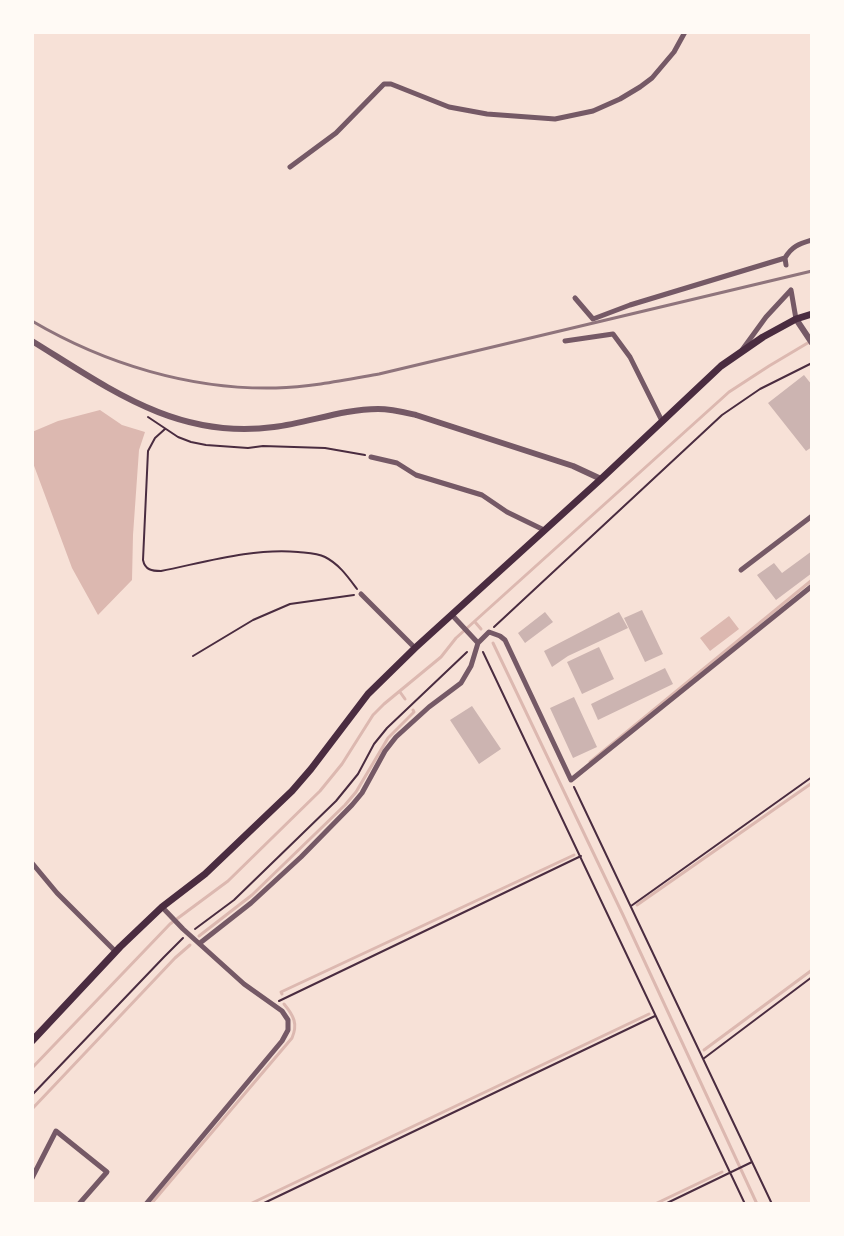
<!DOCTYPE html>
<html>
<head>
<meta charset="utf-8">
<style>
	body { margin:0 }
	#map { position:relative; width:844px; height:1236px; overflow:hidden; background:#f7e1d7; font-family:"DM Sans",sans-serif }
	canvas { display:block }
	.frame { position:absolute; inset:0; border:34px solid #fffaf5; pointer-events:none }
</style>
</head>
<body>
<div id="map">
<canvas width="844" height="1236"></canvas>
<div class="frame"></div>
</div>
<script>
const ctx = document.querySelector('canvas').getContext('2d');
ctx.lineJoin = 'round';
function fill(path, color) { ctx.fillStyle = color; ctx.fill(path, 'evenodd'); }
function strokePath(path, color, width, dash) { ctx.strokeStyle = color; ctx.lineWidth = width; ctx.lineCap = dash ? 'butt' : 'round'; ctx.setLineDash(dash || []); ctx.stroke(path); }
const water = new Path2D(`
	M100,410L122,425L145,432L139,450L133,535L132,580L98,615L72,568L33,463L32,432L58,421Z
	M729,616L739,629L710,651L700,638Z`);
const stream = new Path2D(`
	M475,622L481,629
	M493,643L623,915L757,1204
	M400,692L405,699
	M590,762L812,580
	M637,905L812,783
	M199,936L252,895L345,805L356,792L388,738L414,712L413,710
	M282,994L281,992L574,855
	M704,1050L812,970
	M32,1068L170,924L228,881L320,791L342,764L373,715L384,704L441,657L456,638L729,392L769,366L811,341
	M32,1109L175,958L190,945
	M151,1204L292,1038C298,1024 294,1016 284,1004
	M250,1204L649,1014
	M655,1204L722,1172`);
const building = new Path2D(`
	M804,375L812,385V447L806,451L768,403Z
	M812,551V573L776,600L757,575L774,563L782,573Z
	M642,610L663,654L645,662L624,618Z
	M545,612L553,622L525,643L518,633Z
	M619,612L628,628L568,656L552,667L544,651Z
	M599,647L614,679L582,694L567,662Z
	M665,668L673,684L598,720L591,704Z
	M574,697L597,747L573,758L550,708Z
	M472,706L501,749L479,764L450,720Z`);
const path = new Path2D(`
	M148,417L178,437L191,442L206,445L248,448L263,446L325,448L365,455
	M165,429L155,438L148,451L143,560C145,570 152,571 161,571C206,562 252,548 298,552C307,553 317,553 325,557C339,564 348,577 357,589
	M494,627L722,415L760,389L812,363
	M483,652L745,1204
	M193,656L253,620L290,604L354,595
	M574,787L772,1204
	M631,906L812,777
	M195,929L234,900L336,801L358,774L374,744L387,728L467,652
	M279,1001L581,856
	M703,1059L812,977
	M32,1095L164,957L183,938
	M262,1204L655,1016
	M665,1204L752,1162`);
const minor = new Path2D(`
	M290,167L336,133L384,84H391L449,107L487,114L555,119L593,111L620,99L640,87L652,78L674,52L685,32
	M786,265L785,258C792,246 799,244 812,240
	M791,290L796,319
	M575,298L593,319L630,305L785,258
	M565,341L613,334L630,357L662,421
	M742,350L766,317L791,290
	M371,457L397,463L416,475L482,495L507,512L544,530
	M741,570L812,516
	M361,594L415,648
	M452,615L478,643
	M32,863L57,893L116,952
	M200,943L251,903L301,857L352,805L362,793L385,751L396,737L429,707L461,683L471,666L478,643L489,632L500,636L505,640L571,780L812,586
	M32,1178L56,1131L107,1172L79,1204
	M146,1204L282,1041L288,1030V1020L282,1011L244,984L183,929L162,907`);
const tertiary = new Path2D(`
	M796,319L812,343
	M32,341C110,389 177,440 274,427C308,423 343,409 378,409C391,409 403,412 416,415L573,466L601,479`);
const secondary = new Path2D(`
	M32,1041L120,947L162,907L205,874L292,791L311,769L368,694L415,648L601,479L721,366L763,337L796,319L812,314`);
const rail = new Path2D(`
	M32,321C105,364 191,390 276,388C311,387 345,380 379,374L812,271`);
fill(water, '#dcb8b0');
strokePath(stream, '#dcb8b0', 3);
fill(building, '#ccb4b1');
strokePath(path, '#4a2c40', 2);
strokePath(minor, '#755966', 5);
strokePath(tertiary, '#755966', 6);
strokePath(secondary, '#4a2c40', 7);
strokePath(rail, '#8f747c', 3);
</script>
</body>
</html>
